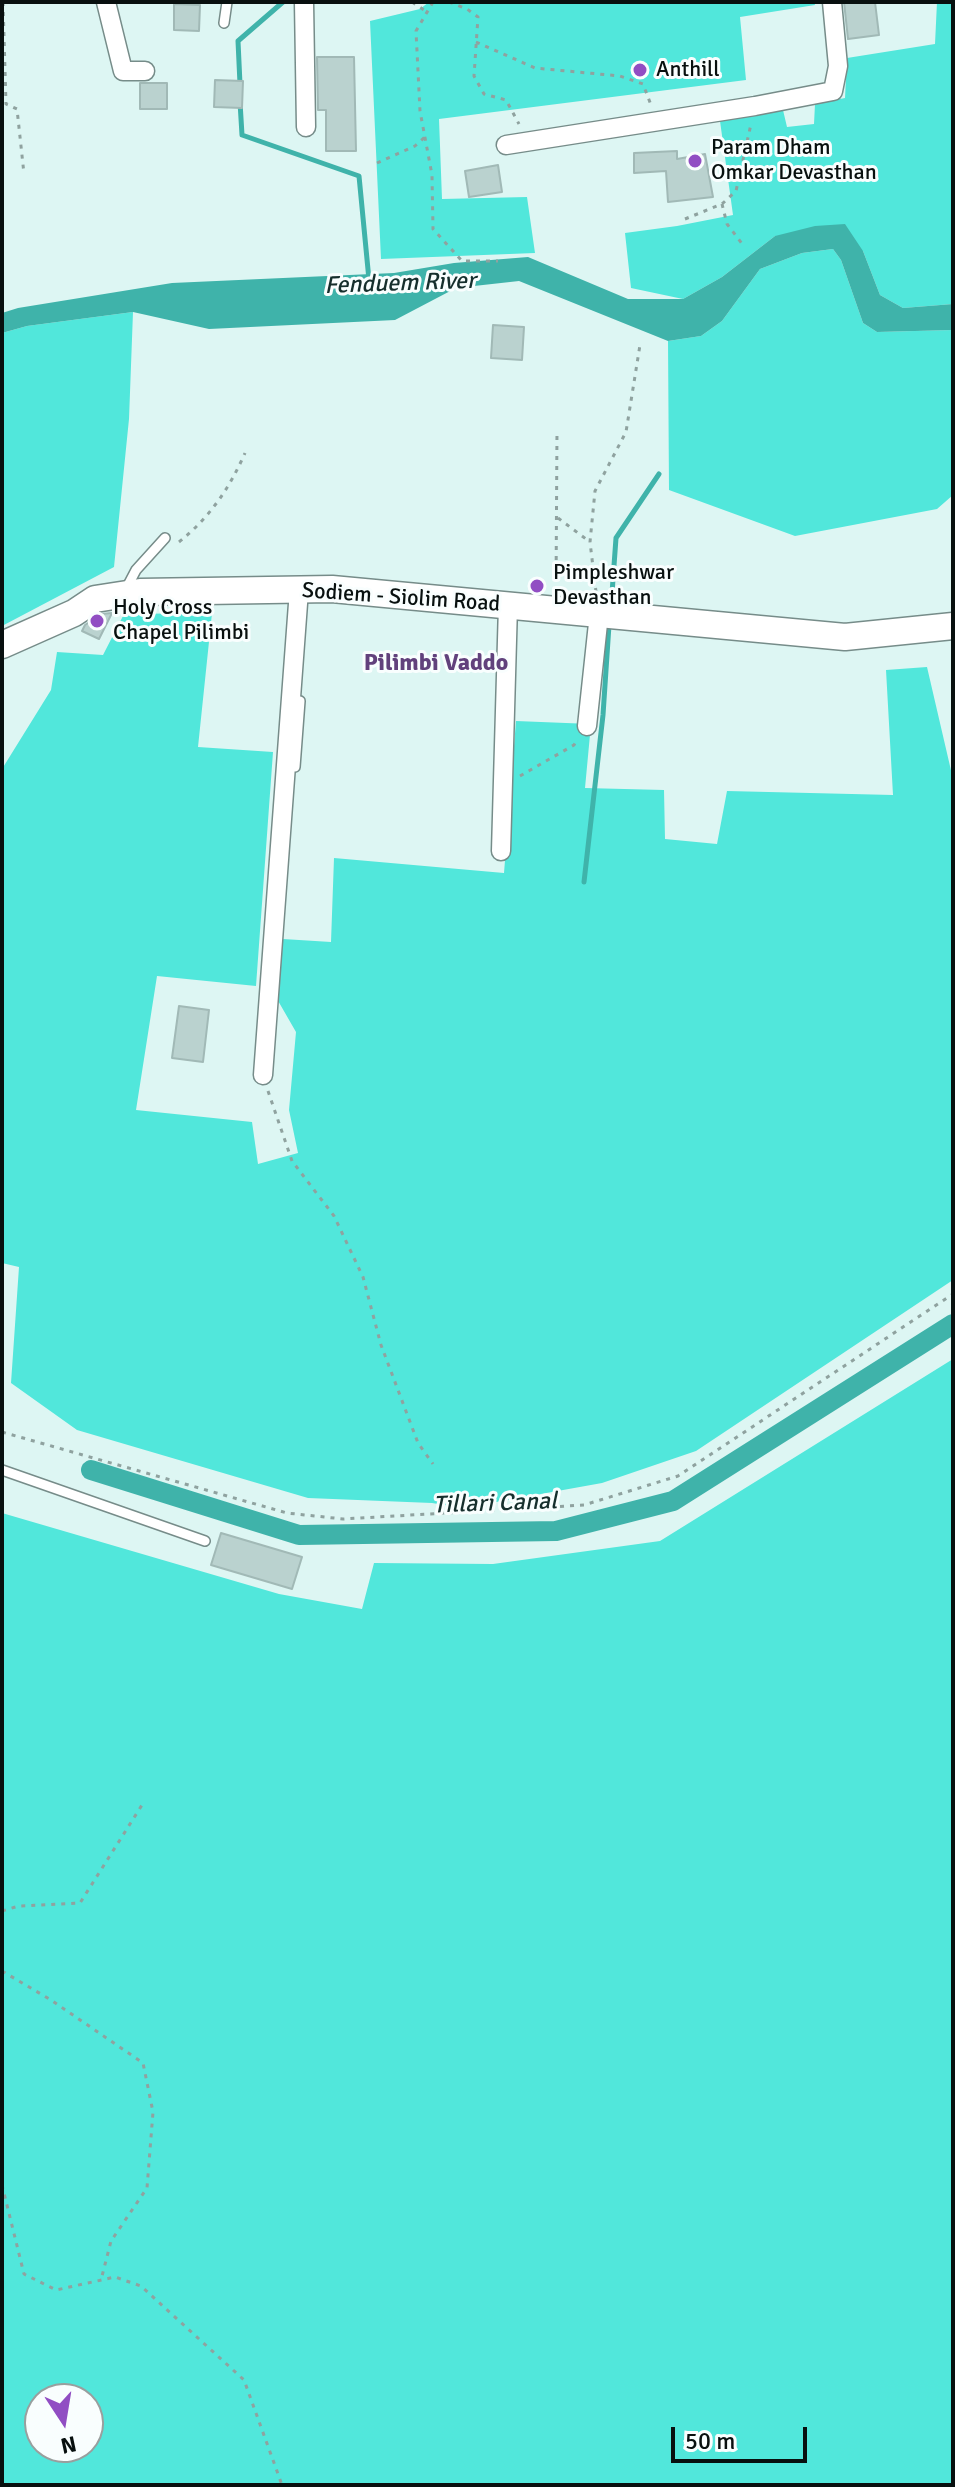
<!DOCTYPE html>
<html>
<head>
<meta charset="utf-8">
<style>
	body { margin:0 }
	#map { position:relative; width:955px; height:2487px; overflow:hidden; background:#ddf6f3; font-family:Signika,sans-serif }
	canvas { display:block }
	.frame { position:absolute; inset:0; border:4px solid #08100f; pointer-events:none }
	.north { position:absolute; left:24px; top:2383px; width:80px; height:80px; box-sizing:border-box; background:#f9fefe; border:2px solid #999f9e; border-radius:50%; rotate:168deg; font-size:22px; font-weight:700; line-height:32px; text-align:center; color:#08100f }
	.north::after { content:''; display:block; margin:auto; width:28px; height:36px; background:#914ec3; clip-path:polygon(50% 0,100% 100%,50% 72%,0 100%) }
	.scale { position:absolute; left:671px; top:2427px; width:136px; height:36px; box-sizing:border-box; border:4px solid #08100f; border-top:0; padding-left:10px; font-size:24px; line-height:28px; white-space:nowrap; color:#08100f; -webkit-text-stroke:6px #f9fefe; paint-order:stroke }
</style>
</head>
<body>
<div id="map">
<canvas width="955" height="2487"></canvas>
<div class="frame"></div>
<div class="north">N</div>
<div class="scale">50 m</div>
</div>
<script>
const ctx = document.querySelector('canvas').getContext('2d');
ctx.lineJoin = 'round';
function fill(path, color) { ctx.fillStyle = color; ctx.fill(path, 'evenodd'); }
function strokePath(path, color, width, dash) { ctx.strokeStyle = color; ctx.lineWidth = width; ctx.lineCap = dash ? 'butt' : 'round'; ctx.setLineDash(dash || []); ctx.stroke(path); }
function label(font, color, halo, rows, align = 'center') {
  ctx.font = font + ' Signika,sans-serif'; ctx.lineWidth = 6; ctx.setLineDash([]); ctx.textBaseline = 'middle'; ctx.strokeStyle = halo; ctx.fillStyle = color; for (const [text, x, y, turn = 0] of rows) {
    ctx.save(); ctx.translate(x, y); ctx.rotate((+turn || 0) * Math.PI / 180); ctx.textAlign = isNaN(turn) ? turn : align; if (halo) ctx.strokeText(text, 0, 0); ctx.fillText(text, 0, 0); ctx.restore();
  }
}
const green = new Path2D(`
	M429,2H814L815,5L740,17L746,80L439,119L442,199L527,197L535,253L381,259L370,21L420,9Z
	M937,2H953V304L903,308L880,295L863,251L775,236L722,277L683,299L631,288L625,233L677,226L733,215L720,121L783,110L787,127L814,124L815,104L845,98L847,58L935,44Z
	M833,249L841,260L863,323L877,332L953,330V495L937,509L795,536L669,490L668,341L701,336L722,321L760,269L802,253Z
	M133,312L129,419L114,567L2,626V333L27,326Z
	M212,613L198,747L273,752L256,986L157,976L136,1110L252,1122L258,1164L298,1153L289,1110L296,1032L277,999L283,939L331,942L334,858L504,873L516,721L591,724L585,788L664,790L665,839L717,844L727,791L893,795L886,670L927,667L953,779V1280L696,1451L602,1483L463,1508L432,1503L308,1498L77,1430L11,1383L19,1267L2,1263V769L51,690L57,652L103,655L124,614Z
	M953,1359V2485H2V1513L279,1594L362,1609L374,1563L493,1564L660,1541ZM40,2399H88V2447H40Z`);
const water = new Path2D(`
	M845,224L863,251L880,295L903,308L953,304V330L877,332L863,323L841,260L833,249L802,253L760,269L722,321L701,336L668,341L519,281L456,288L395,320L209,329L133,312L27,326L2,333V313L18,308L172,283L394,273L454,263L528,257L628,299H683L722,277L775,236L815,226Z`);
const stream = new Path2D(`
	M240,84L238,41L283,2
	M240,102L242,135L359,176L369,280
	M611,607L616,538L659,474
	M584,882L603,715L609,625`);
const canal = new Path2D(`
	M91,1470L299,1535L556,1531L673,1501L953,1324`);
const building = new Path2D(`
	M844,2H875L879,35L848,39Z
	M174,4L200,5L199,31L174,30Z
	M317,57H354L356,151H326V110H318Z
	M215,80L243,81L242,108L214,107Z
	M140,83H167V109H140Z
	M677,151V159L705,154L713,197L668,202L666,171L634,173V153Z
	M498,165L502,192L469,197L465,171Z
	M493,325L524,327L522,360L491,358Z
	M112,613L99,639L82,631L85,625L101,614Z
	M179,1006L209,1010L203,1062L172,1058Z
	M221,1533L302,1557L292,1589L211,1565Z`);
const path = new Path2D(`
	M3,2L6,104L17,109L24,174
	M412,2L427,12
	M433,2L416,31L420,111L432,175L433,229L462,261H498
	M449,2L467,9L478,17L474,76L484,94L506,100L519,124
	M476,42L535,68L620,76L643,84L651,105
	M377,163L415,146L425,137
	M722,204L727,224L743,245
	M685,219L722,204L736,191L751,124
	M558,518L590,542
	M179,542C210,517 229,489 245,453
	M556,590L557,430
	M596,592L590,542L595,491L626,432L640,345
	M520,776L574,745L577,740
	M268,1091L292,1161L334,1216L363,1277L381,1345L418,1443L433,1464
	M2,1432L287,1513L343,1519L584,1505L678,1476L953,1294
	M2,1911L19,1906L80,1903L142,1805
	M2,1971L51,2000L143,2063L153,2112L147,2188L111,2241L101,2280
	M2,2048V2117
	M2,2185L24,2274L56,2290L115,2277L141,2286L244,2380L282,2485`);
const service = new Path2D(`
	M224,23L227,2
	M126,589L136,570L165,538
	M295,767L300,701
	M2,1470L205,1541`);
const minor = new Path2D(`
	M106,2L123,71H145
	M304,2L306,127
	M506,145L755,106L833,91L838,66L832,2
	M587,726L599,614
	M501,851L508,605
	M263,1075L299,590`);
const secondary = new Path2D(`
	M2,645L74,613L95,599L140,592L332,589L845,637L953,626`);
const markers = [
	[640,70,8,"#914ec3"],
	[695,161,8,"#914ec3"],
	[537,586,8,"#914ec3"],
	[97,621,8,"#914ec3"]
];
const poiNames = [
	["Anthill",656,70],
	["Param Dham",711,148],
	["Omkar Devasthan",711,173],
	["Pimpleshwar",553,573],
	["Devasthan",553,598],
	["Holy Cross",113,608],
	["Chapel Pilimbi",113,633]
];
const streetNames = [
	["Sodiem - Siolim Road",401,598,4]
];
const waterNames = [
	["Fenduem River",400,284,-2],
	["Tillari Canal",495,1504,-2]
];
const neighbourhoodNames = [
	["Pilimbi Vaddo",436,664]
];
fill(green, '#51e7db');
fill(water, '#3fb3aa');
strokePath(stream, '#3fb3aa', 5);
strokePath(canal, '#3fb3aa', 20);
fill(building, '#bad2cf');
strokePath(building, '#a1b9b6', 2);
strokePath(service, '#768c89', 12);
strokePath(minor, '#768c89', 21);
strokePath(secondary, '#768c89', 29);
strokePath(path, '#8fa29f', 3, [4, 6]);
strokePath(service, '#fff', 9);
strokePath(minor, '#fff', 18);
strokePath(secondary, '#fff', 26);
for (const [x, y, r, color] of markers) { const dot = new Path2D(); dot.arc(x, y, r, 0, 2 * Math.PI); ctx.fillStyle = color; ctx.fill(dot); strokePath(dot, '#f9fefe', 3); }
label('22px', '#08100f', '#f9fefe', poiNames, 'left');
label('22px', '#08100f', '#f9fefe', streetNames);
label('italic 24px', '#162f2d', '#f9fefe', waterNames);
label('bold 24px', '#61417c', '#f9fefe', neighbourhoodNames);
</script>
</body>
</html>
